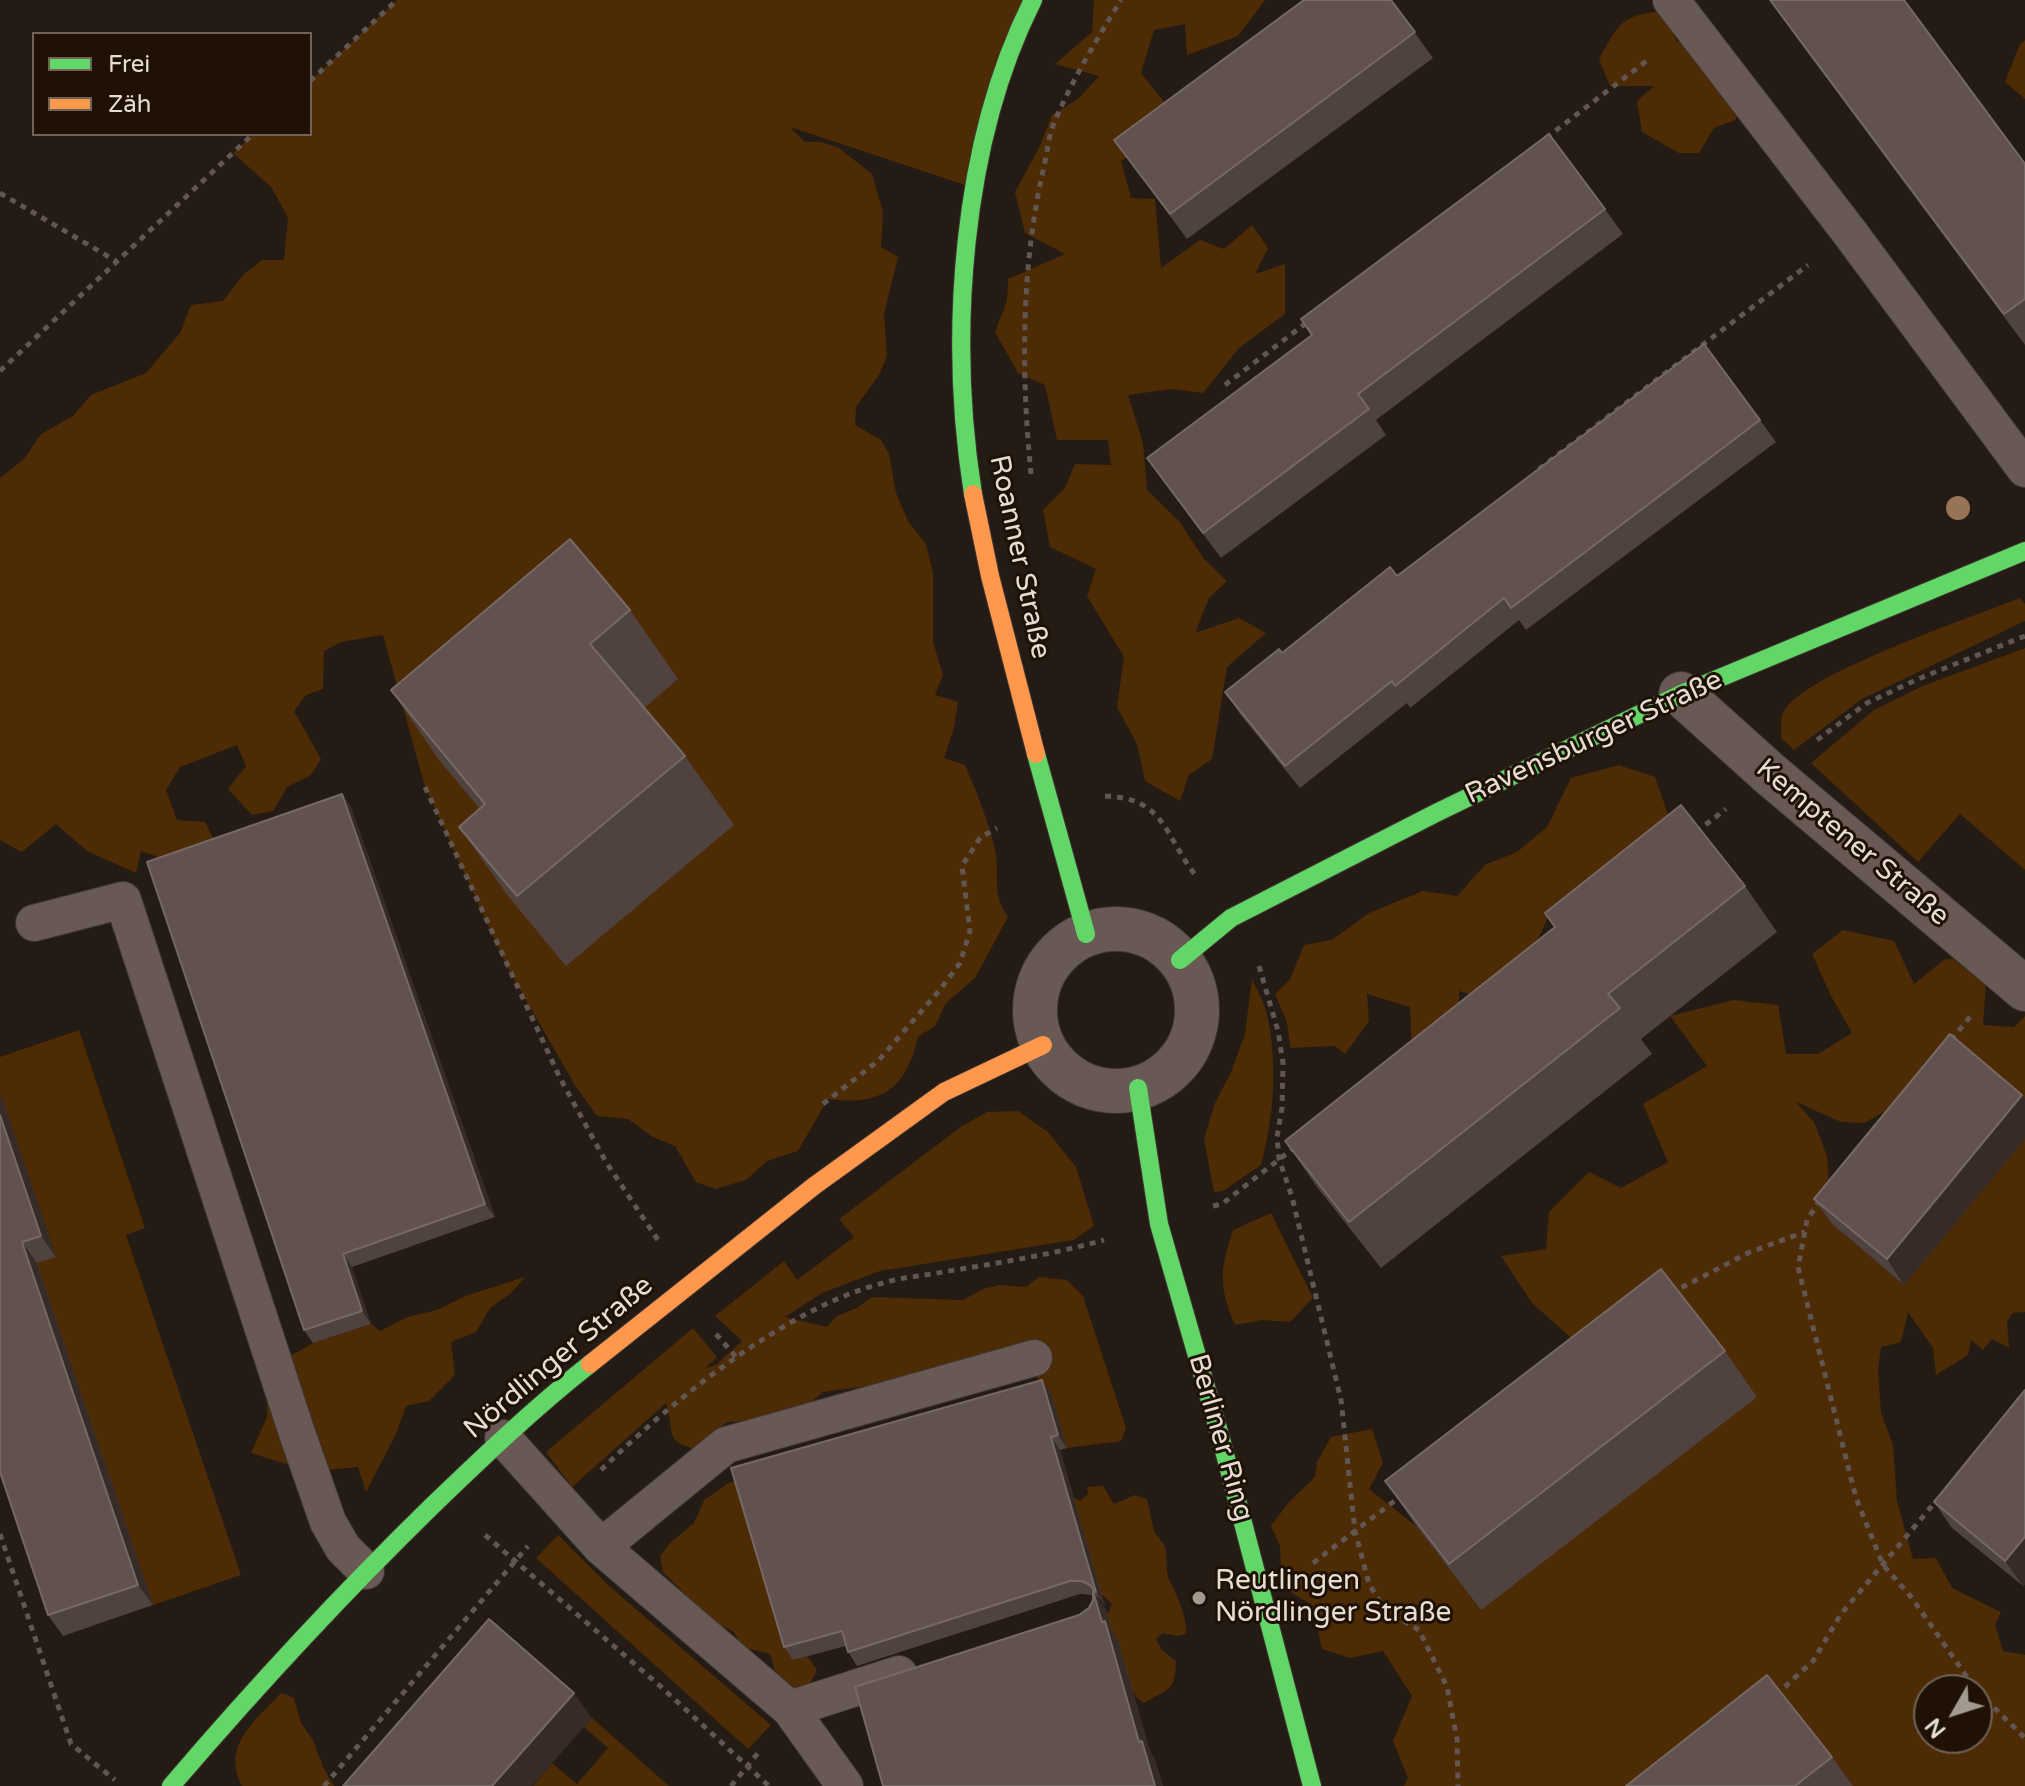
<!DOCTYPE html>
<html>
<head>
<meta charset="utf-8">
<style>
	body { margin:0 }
	#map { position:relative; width:2025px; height:1786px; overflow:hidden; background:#231b14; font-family:"Varela Round",sans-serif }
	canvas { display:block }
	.legend { position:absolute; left:32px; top:32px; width:280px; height:104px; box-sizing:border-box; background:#1f1205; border:2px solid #6f6358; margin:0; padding:10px 14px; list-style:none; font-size:24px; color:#e7ddd4 }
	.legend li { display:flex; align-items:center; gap:16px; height:40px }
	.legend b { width:40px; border:2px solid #6f6358 }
	.north { position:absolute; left:1913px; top:1674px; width:80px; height:80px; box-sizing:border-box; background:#1f1205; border:2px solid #6f6358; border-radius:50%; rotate:231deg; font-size:22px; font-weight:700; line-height:32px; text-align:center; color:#e7ddd4 }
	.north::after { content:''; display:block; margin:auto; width:28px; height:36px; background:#a29991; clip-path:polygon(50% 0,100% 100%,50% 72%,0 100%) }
</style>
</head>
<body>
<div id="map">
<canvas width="2025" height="1786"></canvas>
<ul class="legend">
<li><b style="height:10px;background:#63d668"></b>Frei</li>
<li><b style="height:10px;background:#ff974d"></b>Zäh</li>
</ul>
<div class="north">N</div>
</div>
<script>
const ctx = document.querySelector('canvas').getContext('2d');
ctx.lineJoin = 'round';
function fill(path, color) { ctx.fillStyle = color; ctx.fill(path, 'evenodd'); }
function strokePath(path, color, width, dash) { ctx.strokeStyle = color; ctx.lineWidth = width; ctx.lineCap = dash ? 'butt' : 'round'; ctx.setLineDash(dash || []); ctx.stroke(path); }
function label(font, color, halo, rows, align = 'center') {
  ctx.font = font + ' "Varela Round",sans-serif'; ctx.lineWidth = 6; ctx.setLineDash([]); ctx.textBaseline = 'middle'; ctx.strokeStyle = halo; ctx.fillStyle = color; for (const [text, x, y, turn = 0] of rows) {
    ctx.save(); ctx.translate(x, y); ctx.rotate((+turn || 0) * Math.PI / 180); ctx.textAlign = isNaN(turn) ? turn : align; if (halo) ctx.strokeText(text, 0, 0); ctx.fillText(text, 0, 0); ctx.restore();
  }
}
const green = new Path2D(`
	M397,0H1033L974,188L790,127L805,142H821L839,148L872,174L883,212L881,247L898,257L884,314L887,356L879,375L856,407L855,425L881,440L889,454L896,493L908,521L926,544L933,573V642L943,675L935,695L958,702L954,728L944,758L965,765C975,788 993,832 996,856C999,880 992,894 1008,917L975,978L946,1003L935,1026L918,1037C906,1089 882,1106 828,1099L798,1151L767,1161L746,1180L715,1189L696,1182L675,1146L653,1137L628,1119L597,1116L576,1087L507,967L425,787L383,635L341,642L324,651L323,689L306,695L294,711L321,759L311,775L287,787L273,811L252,815L228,789L246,766L237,745L180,767L166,790L177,820L205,822L215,842L161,858L141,851L136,873L87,851L56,824L22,852L0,840V478L24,459L41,434L73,416L91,395L146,373L180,333L191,305L223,301L243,275L262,260H284L288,218L272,188L233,153L253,134H310V81Z
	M1094,0H1265L1238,36L1187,55L1185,24L1154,30L1141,73L1170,109L1145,147L1121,161L1131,198L1155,199L1161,268L1200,240L1224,249L1252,225L1268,248L1255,274L1285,264V314L1239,348L1203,393L1171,389L1128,395L1143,443L1147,490L1179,521L1204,559L1227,581L1209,598L1195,633L1239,618L1266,633L1227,667L1212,759L1189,775L1180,801L1145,781L1137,744L1117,707L1124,657L1087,596L1096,569L1050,547L1043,510L1065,488L1075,464L1111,465L1108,440H1057L1045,385L1018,373L995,332L1007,301L1008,279L1065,254L1025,233L1015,192L1039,148L1052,115L1078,99L1099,76L1055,64L1092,32Z
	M1664,11L1677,42L1702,40L1740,91L1736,120L1714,128L1699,153H1679L1642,132L1637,101L1654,86H1610L1599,59C1620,23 1620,15 1664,11Z
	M2025,40V99L2005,82L2020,44Z
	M2020,598L2025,604V621L1862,699L1794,750L1781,738C1782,731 1780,719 1783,713C1799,675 1976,616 2020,598Z
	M2025,648V870L1960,814L1918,862L1811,763L1874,710L1925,685Z
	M1619,765L1655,777L1670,820L1549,915L1534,948L1498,1002L1459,991V1021L1412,1055L1410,1007L1367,994L1369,1021L1345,1054L1335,1046L1290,1048L1287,1022L1275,994L1290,979L1304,945L1332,940L1369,913L1423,891L1457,896L1485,865L1517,852L1547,827L1571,778Z
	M1843,930L1894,941L1914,984L1945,959L1988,957L1983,1025L2014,1027L2025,1016V1107L1897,1105L1864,1123L1841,1122L1796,1102L1814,1122L1827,1156L1832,1224L1904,1285L2025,1139V1312L2013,1313L2007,1321L2009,1348L1992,1339L1983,1350L1971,1340L1968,1355L1936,1375L1933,1348L1908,1312L1901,1342L1881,1347L1878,1371L1881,1413L1893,1445L1897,1501L1913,1559L1936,1558L1952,1588L2001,1612L1995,1624L2003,1651L2025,1655V1786H1404L1408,1778L1393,1741L1412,1696L1383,1651L1350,1658L1322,1649L1312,1605L1282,1587L1280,1546L1271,1526L1289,1502L1315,1477L1317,1462L1331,1437L1372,1429L1383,1463L1369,1489L1417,1527L1481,1610L1573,1365L1569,1336L1532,1303L1501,1256L1546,1249L1549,1212L1589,1172L1621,1188L1668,1162L1643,1104L1707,1066L1670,1016L1734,1000L1778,1005L1786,1054H1818L1852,1033L1831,996L1812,954ZM1929,1690H1977V1738H1929Z
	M1252,979C1257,990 1264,1002 1267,1014C1278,1063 1274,1117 1261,1165L1223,1191L1214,1192L1204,1139L1215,1103L1231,1072L1245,1034Z
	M79,1030L145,1228L126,1235L241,1575L153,1605L36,1263L56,1256L0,1093V1057Z
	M1018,1111L1048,1132L1076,1167L1094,1226L1074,1240L880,1271L822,1293L785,1317L827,1327L837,1316L855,1309L872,1297L963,1300L983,1289L999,1285L1026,1287L1039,1277L1067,1280L1083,1296L1126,1428L1121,1441L1067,1448L1051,1393L1013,1351L898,1382L823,1392L790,1420L727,1422L706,1439L702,1450C662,1443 676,1434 666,1403L572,1487L546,1452L693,1328L717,1357L706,1368L716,1365L742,1341L715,1316L784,1261L797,1280L854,1237L839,1219L962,1126L987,1112Z
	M1271,1213L1313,1298L1290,1322L1262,1320L1235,1325C1218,1285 1220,1270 1233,1230Z
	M525,1277L511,1293L490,1308L476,1332L451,1342L455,1375L429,1401L406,1406L396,1434L366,1492L358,1467L328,1470L312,1454L289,1465L251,1453L267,1417V1390L278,1363L313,1343L371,1324L380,1331L407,1317L437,1310L465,1296Z
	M740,1481L793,1660L807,1656L817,1670L809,1686L790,1691L775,1670L770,1654L742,1647L733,1631L707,1620L696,1605L663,1572L660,1556L670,1543L694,1523L704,1500L730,1482Z
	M1103,1486L1114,1504L1135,1495L1147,1499C1150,1510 1151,1521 1154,1531C1157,1537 1163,1541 1165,1547C1168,1558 1165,1569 1169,1579C1177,1597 1187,1614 1186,1634L1177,1636L1162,1633L1156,1639L1161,1649L1176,1661C1175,1693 1168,1688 1144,1703C1127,1695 1123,1658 1118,1640L1103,1635L1106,1617L1112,1604L1101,1594L1073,1497L1080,1501L1088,1494L1087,1487Z
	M558,1535L608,1585L771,1725L748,1749L536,1558Z
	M281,1693L294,1698L301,1723L313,1740L323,1767L334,1786H242C221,1745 255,1721 281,1693Z
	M592,1718L669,1786H533L552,1763L577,1784L608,1748L584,1727Z`);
const path = new Path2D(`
	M310,81L397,0
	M1546,138L1649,59
	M0,193L116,261
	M0,371L253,134
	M1225,385L1310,320
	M1539,469L1808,265
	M1031,474C1021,375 1021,268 1043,171C1047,155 1048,138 1054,123C1072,80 1097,39 1121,0
	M1817,740L1867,703L1918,679L2025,636
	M425,787L560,1078L606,1162L658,1240
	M1105,796C1165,798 1164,835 1196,876
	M1696,832L1726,809
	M1259,966L1278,1031L1283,1063L1282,1108L1277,1137L1279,1159L1292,1197L1341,1400L1355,1531L1369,1584L1385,1610L1419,1630L1447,1687L1457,1739L1458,1786
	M1951,1040L1970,1017
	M823,1104L878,1061L939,991L960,963L970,931L962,866L980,838L997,828
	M1820,1200L1807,1220L1798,1267L1856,1498L1883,1565L1912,1598L1976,1690
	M1213,1206L1222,1204L1295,1147
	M1671,1293L1750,1252L1805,1232
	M716,1334L736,1357
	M601,1470C672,1401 786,1308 883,1283C902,1277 923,1276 943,1272C997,1263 1051,1255 1104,1240
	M0,1534L71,1744L115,1780
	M485,1535L659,1685L769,1786
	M1313,1563L1401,1496
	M1977,1691L2025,1738
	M1776,1695L1813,1661L1841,1614L1937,1500
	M324,1786L528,1546
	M731,1786L758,1753`);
const lane = new Path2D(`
	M1671,0L1850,233L2025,469
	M34,923L123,900L296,1430L328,1522L343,1548L366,1571
	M503,1438L601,1547L790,1709L845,1786
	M601,1547L726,1445L1034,1358
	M790,1709L899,1674`);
const street = new Path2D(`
	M1681,694L1770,774L2025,989
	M1035 1010a81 81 0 1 1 162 0a81 81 0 1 1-162 0Z`);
const fast = new Path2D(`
	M973,494C948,337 961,143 1033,0
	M1036,754L1086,934
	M1180,960L1231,918L1436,813L1681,694L2025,551
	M1138,1088L1159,1224L1221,1439L1312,1786
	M171,1786C254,1689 341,1595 432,1506C483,1457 534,1408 590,1364`);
const slow = new Path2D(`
	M973,494L990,576L1036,754
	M590,1364L814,1186L944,1092L1043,1045`);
const trees = [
	[1958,508]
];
const wall = new Path2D(`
	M1391,0L1433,58L1187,239L1114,140Z
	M1770,0L2025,164V345L1796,37Z
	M1605,209L1623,234L1376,420L1386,435L1221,558L1147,458Z
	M1760,420L1776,442L1526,630L1519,620L1410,708L1407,703L1300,788L1240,714L1225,692L1282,653L1397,576Z
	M630,610L678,679L644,708L685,756L734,825L566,966L508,896L459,827L480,809L439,760L391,690Z
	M342,794L351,807L495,1217L352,1267L371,1324L313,1343L304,1330Z
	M1745,886L1777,932L1641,1039L1652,1054L1381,1268L1317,1187L1285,1141Z
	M0,1093L56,1257L37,1263L153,1605L63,1636L48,1615Z
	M2022,1095L2025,1098V1139L1904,1285L1832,1224L1814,1199Z
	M1725,1351L1757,1397L1481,1610L1417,1527L1385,1481Z
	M2025,1390V1584L2023,1586L1952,1528L1934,1502Z
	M1051,1393L1067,1448L1060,1450L1105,1606L1099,1598L1096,1596L1106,1610L1112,1631L1118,1640L1150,1751L1155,1760L1163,1786H883L1079,1615L1089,1608L1093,1600V1595L1080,1594L857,1666L848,1652L846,1646L793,1660L784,1647Z
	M1832,1757L1853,1786H1626Z`);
const shadedWall = new Path2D(`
	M342,794L351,807L495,1217L485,1204Z
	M0,1093L56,1257L41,1236L0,1115Z
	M2022,1095L2025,1098V1139L1904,1285L1887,1259Z
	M22,1242L37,1263L153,1605L138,1585Z
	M343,1254L352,1267L371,1324L362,1311Z
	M1042,1380L1051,1393L1067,1448L1058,1435Z
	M1051,1437L1060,1450L1105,1606L1096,1592Z
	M2025,1537V1584L2023,1586L2005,1561Z
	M1093,1591L1106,1610L1112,1631L1118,1640L1150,1751L1155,1760L1163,1786H1155L1139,1742Z
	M574,1693L592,1718L532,1786H492Z`);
const building = new Path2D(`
	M1304,0H1391L1415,32L1170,214L1114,140Z
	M1770,0H1904L2025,164V299L2004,314Z
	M1549,134L1605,209L1358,394L1369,409L1203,533L1147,458L1312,335L1301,319Z
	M1704,344L1760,420L1511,608L1504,598L1395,686L1392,681L1285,766L1225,692L1279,649L1282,653L1390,567L1397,576Z
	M570,539L630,610L590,644L685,756L517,896L459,827L485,804L391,690Z
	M342,794L485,1204L343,1254L362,1311L304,1330L147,862Z
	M1681,805L1745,886L1608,994L1620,1008L1349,1222L1285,1141L1555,927L1545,913Z
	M1950,1034L2022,1095L1887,1259L1814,1199Z
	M0,1115L41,1236L22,1242L138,1585L48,1615L0,1472Z
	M1661,1269L1725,1351L1449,1564L1385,1481Z
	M1042,1380L1058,1435L1051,1437L1096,1592L1090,1585L1082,1581H1070L848,1652L842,1631L784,1647L731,1468Z
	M2025,1390V1537L2005,1561L1934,1502Z
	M1093,1591L1102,1622L1105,1621L1139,1742L1142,1741L1155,1786H883L855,1687L1079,1615L1089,1608L1093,1600Z
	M489,1619L574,1693L492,1786H343Z
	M1767,1675L1832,1757L1795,1786H1626Z`);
const markers = [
	[1199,1598,8,"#a29991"]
];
const streetNames = [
	["Roanner Straße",1019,557,78],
	["Ravensburger Straße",1594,738,-25],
	["Kemptener Straße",1852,843,40],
	["Nördlinger Straße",559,1358,-40],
	["Berliner Ring",1220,1438,74]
];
const poiNames = [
	["Reutlingen",1215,1582],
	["Nördlinger Straße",1215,1614]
];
fill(green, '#4d2b05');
strokePath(lane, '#3d3631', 38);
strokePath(street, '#3d3631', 46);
strokePath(fast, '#3d3631', 20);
strokePath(slow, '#3d3631', 20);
strokePath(path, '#615651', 5, [6, 6]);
strokePath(lane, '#695955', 36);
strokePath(street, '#695955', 44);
strokePath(fast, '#63d668', 18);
strokePath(slow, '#ff974d', 18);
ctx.fillStyle = '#967455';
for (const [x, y] of trees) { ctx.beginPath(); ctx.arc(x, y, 12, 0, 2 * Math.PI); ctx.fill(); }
fill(wall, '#50423f');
fill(shadedWall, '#372b27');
fill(building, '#61524f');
strokePath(building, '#766864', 2);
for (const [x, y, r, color] of markers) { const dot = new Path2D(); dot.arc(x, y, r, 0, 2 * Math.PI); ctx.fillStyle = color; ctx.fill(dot); strokePath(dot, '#1f1205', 3); }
label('28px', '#e7ddd4', '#1f1205', streetNames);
label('28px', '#e7ddd4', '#1f1205', poiNames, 'left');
</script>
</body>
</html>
